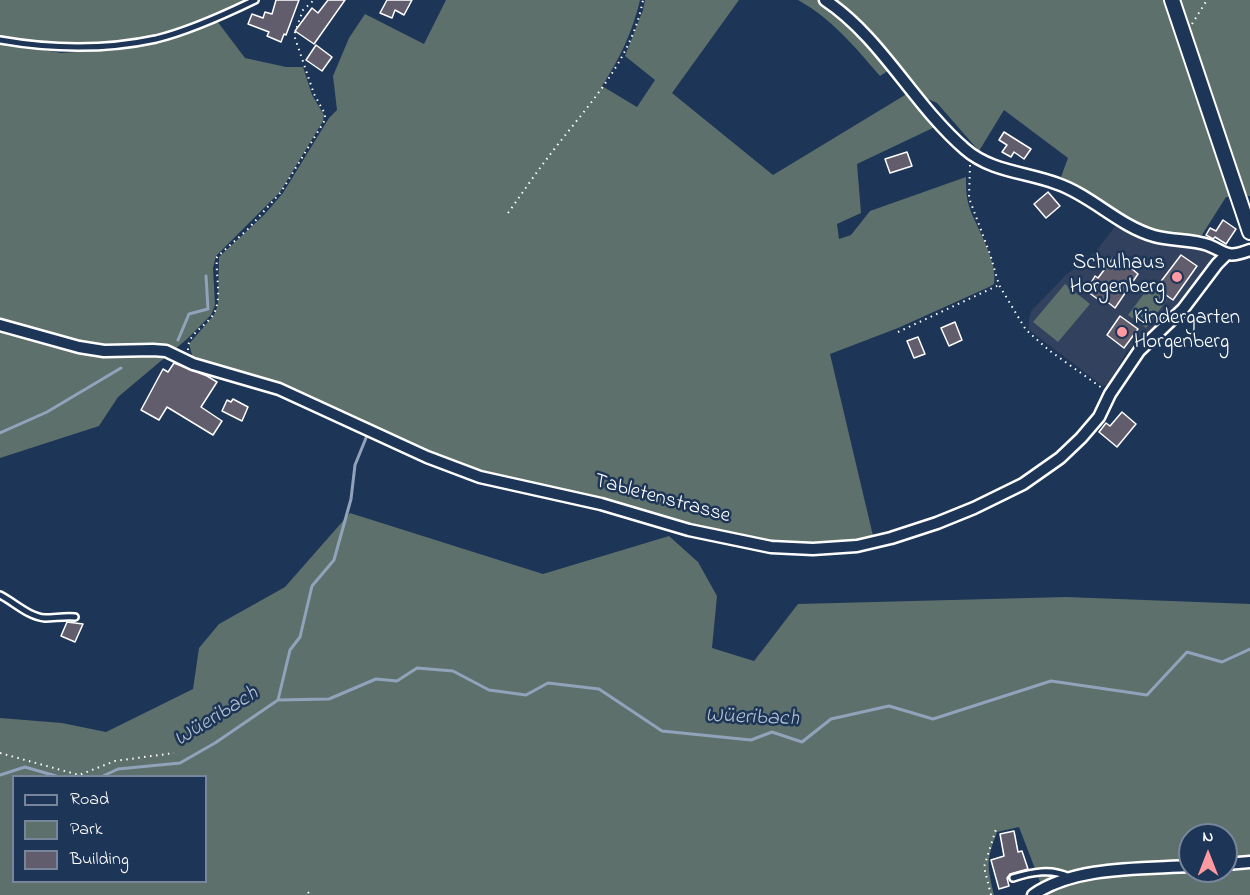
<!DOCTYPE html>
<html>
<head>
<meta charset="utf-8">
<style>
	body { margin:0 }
	#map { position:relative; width:1250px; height:895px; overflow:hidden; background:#1d3557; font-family:"Indie Flower",sans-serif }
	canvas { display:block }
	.legend { position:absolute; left:12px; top:775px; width:195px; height:108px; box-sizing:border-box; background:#1d3557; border:2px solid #77869a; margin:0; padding:8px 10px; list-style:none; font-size:18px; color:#fff }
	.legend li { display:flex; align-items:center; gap:12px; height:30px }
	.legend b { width:30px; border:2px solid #77869a }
	.north { position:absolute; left:1178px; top:823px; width:60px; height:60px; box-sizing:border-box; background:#1d3557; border:2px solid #77869a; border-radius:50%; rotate:0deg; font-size:16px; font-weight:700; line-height:24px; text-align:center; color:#fff }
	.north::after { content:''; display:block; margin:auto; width:21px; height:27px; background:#ff9aa2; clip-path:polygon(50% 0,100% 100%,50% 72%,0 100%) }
</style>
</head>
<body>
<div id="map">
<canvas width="1250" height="895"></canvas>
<ul class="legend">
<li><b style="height:8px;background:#1d3557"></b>Road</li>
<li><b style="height:16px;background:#5d706c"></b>Park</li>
<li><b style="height:16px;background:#615d6d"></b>Building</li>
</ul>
<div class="north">N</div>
</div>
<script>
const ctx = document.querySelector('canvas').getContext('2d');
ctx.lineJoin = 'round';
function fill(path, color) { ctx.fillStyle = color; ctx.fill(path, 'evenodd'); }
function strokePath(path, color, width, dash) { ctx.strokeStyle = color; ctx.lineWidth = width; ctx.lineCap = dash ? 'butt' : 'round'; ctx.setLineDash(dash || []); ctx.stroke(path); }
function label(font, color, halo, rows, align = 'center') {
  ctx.font = font + ' "Indie Flower",sans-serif'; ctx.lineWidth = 5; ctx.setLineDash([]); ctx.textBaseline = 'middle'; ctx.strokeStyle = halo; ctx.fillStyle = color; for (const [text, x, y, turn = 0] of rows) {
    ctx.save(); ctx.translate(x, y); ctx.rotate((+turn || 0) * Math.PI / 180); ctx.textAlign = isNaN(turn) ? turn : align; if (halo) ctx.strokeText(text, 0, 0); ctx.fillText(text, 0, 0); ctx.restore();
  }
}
const built = new Path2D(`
	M1117,224L1130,233L1147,241L1158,244L1202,246L1215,253V257L1173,312L1127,351L1108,385L1103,386L1029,330V319L1031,311L1066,275L1095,252Z`);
const green = new Path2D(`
	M0,0H248C173,42 84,54 0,36Z
	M446,0H640C633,31 619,60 602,86L637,107L655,80L625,56L643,10L645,0H739L672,93L773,175L910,92L937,126L857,164L861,213L837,224L839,239L851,235L870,211L966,177C966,187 966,196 969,206C976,228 998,260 994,284L989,287L898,328L830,354L874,540L834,546L762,543L481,473L193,358L189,344L214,315L218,305L219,257L264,215L283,193L329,118L337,110L333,76L349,38L365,14L424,44Z
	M798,0H821L838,12L891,69L880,76C855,47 832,19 798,0Z
	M830,0H1166L1233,197H1226L1202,235L1158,234L1132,222L1061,177L1068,158L1004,110L979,151L937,103L919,95Z
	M1178,0H1250V196H1243Z
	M217,21L245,58L286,67H303L312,95L324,115L323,121L280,192L216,256L213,268L215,305L211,315L187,339L118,397L99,426L0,458V42L61,53L118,49L159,42Z
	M1065,284L1090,304L1058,342L1033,322Z
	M1149,287L1167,300L1146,328L1128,315Z
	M350,513L543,574L669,536L698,562L717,596L712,648L754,661L798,604L1066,597L1250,604V895H1027L1042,887L1019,827L997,832C986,861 987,865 994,895H0V718L62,723L106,732L193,689L199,648L219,624L285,587ZM14,776H206V882H14ZM1190,835H1226V871H1190Z`);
const stream = new Path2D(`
	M178,340L189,314L208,309L206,276
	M0,433L47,412L121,368
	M278,700L290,650L300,637L312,586L334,560L351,499L355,465L366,438
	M0,775L25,767L56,776
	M103,776L118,769L180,763L215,743L278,700L329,699L376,679L397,681L417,668L453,671L489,690L526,695L548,683L599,689L662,731L751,740L772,732L802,742L831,719L889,706L933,719L1051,681L1147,695L1187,652L1222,662L1250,649`);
const building = new Path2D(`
	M276,0H299L286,35L284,34L281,42L267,36L269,32L248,24L252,14L263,18L265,12L272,14Z
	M328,0H345L314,44L295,31L312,8L318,13Z
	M387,0H412L404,15L395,10L392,18L380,13Z
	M316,45L332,57L322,71L306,60Z
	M1004,132L1031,149L1024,159L1014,152L1011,157L1002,152L1007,145L999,140Z
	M907,152L912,166L890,173L885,159Z
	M1048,192L1060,206L1046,218L1034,204Z
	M1223,220L1236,229L1226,244L1215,237L1213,239L1206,235L1210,228L1216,231Z
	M1181,255L1197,266L1173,300L1156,288Z
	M1113,258L1124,265L1125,263L1138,274L1115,308L1105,300L1103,303L1088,292L1094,284L1091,283L1095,276L1098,278Z
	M1120,316L1138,329L1124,348L1107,335Z
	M955,322L962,340L949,346L941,328Z
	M918,337L925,354L914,358L907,341Z
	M174,363L207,376L217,382L201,407L222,421L213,435L167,407L159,420L141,410L163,369L168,372Z
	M233,399L248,407L242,421L222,411L227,400L231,402Z
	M1122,412L1136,424L1117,447L1099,432L1106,423L1110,426Z
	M67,622L83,624L75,642L61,636Z
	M1014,831L1018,852L1022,851L1028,869L1010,874L1007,878L1009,886L999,889L991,860L1004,856L1000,834Z`);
const path = new Path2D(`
	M1192,24L1207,0
	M970,165L969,198L990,254L999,285L1026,330L1050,351L1102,388
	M508,213C521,195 533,177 546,160C583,110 631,64 643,0
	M898,332L999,285
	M188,350C187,334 205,327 213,315C223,299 215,275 217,257L249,228L281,192L325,120V114L314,94L294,35L303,10L314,0
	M0,753L79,775L115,761L174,753
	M308,892L310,895
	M991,895L984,867L997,826`);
const service = new Path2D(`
	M0,40C51,49 105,50 156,39C189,31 224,15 255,0
	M0,595C14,602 29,617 45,618C55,618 64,616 75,617
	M1013,878C1032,872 1051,868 1069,877`);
const minor = new Path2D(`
	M825,0C882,38 913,104 965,149C991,172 1027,172 1058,184C1092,196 1119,226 1154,236C1171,241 1191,239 1208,245C1228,253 1226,259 1250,250
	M0,325L79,347L104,351L153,350L166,351L193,364L279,389L427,457L480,477L601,504L689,530L771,547L813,549L857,546L891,538L937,523L974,508L1023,484L1060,458L1081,438L1099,417L1110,394L1139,351L1183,309L1217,264L1226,255
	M1226,864L1250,862
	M1033,895C1074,866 1141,869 1190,866`);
const tertiary = new Path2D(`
	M1172,0L1250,232`);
const markers = [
	[1177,277,6,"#ff9aa2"],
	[1122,332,6,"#ff9aa2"]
];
const poiNames = [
	["Schulhaus",1165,265],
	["Horgenberg",1165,289],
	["Kindergarten",1134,320,"left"],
	["Horgenberg",1134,344,"left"]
];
const streetNames = [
	["Tabletenstrasse",662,500,15]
];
const waterNames = [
	["Wüeribach",217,718,-32],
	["Wüeribach",752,719,2]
];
fill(built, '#31415e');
fill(green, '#5d706c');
strokePath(stream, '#90a3ba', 3);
fill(building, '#615d6d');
strokePath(building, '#fff', 1.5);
strokePath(service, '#fff', 10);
strokePath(minor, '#fff', 15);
strokePath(tertiary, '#fff', 18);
strokePath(path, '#fff', 2, [1.5, 4.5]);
strokePath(service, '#1d3557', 5);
strokePath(minor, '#1d3557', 10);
strokePath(tertiary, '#1d3557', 14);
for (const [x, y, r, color] of markers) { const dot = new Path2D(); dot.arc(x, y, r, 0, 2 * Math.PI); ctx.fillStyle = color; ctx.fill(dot); strokePath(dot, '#1d3557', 2); }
label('21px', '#fff', '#1d3557', poiNames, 'right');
label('21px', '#fff', '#1d3557', streetNames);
label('italic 22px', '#b5c2d1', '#1d3557', waterNames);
</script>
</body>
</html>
